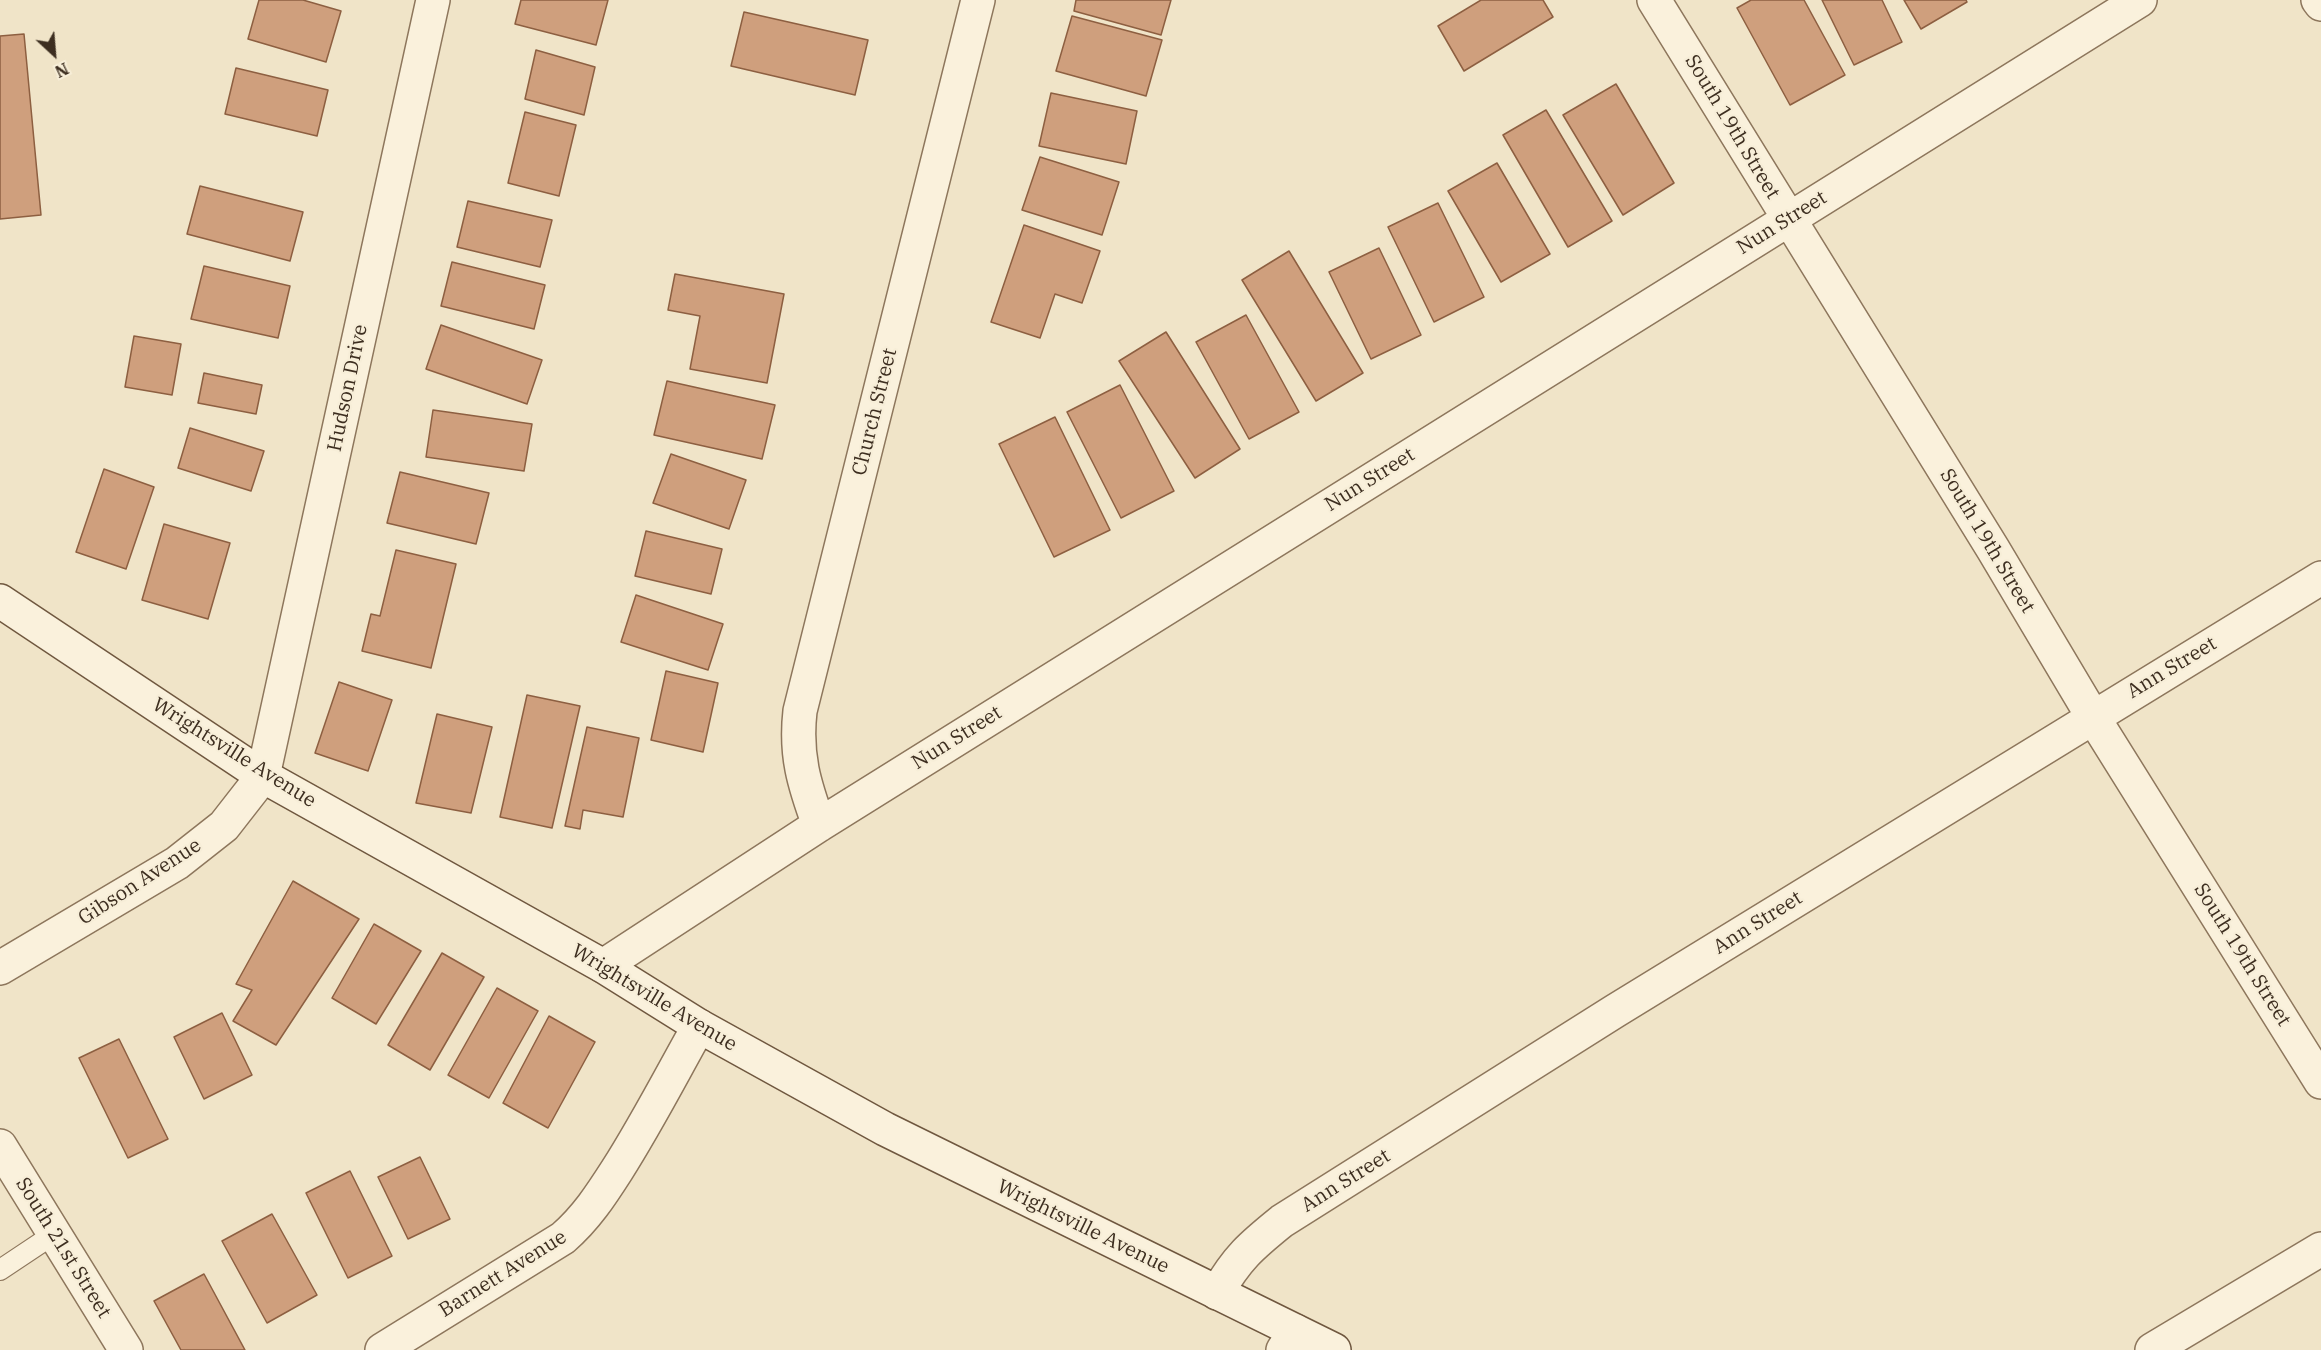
<!DOCTYPE html>
<html>
<head>
<meta charset="utf-8">
<style>
	body { margin:0 }
	#map { position:relative; width:2321px; height:1350px; overflow:hidden; background:#f0e4c8; font-family:"IBM Plex Serif",serif }
	canvas { display:block }
	.north { position:absolute; left:24px; top:24px; width:60px; height:60px; -webkit-text-stroke:4px #f7eed8; paint-order:stroke; rotate:154deg; font-size:16px; font-weight:700; line-height:24px; text-align:center; color:#3d2e20 }
	.north::after { content:''; display:block; margin:auto; width:21px; height:27px; background:#3d2e20; clip-path:polygon(50% 0,100% 100%,50% 72%,0 100%) }
</style>
</head>
<body>
<div id="map">
<canvas width="2321" height="1350"></canvas>
<div class="north">N</div>
</div>
<script>
const ctx = document.querySelector('canvas').getContext('2d');
ctx.lineJoin = 'round';
function fill(path, color) { ctx.fillStyle = color; ctx.fill(path, 'evenodd'); }
function strokePath(path, color, width, dash) { ctx.strokeStyle = color; ctx.lineWidth = width; ctx.lineCap = dash ? 'butt' : 'round'; ctx.setLineDash(dash || []); ctx.stroke(path); }
function label(font, color, halo, rows, align = 'center') {
  ctx.font = font + ' "IBM Plex Serif",serif'; ctx.lineWidth = 4.5; ctx.setLineDash([]); ctx.textBaseline = 'middle'; ctx.strokeStyle = halo; ctx.fillStyle = color; for (const [text, x, y, turn = 0] of rows) {
    ctx.save(); ctx.translate(x, y); ctx.rotate((+turn || 0) * Math.PI / 180); ctx.textAlign = isNaN(turn) ? turn : align; if (halo) ctx.strokeText(text, 0, 0); ctx.fillText(text, 0, 0); ctx.restore();
  }
}
const building = new Path2D(`
	M259,0H303L341,11L326,62L248,39Z
	M521,0H608L596,45L515,24Z
	M1076,0H1171L1161,35L1074,11Z
	M1481,0H1543L1553,17L1464,71L1438,26Z
	M1751,0H1804L1845,75L1790,105L1737,8Z
	M1822,0H1882L1902,42L1854,65Z
	M1904,0H1966L1967,2L1921,29Z
	M744,12L868,40L855,95L731,66Z
	M1072,16L1162,40L1146,96L1056,71Z
	M24,34L41,215L0,219V36Z
	M536,50L595,67L584,115L525,99Z
	M236,68L328,90L317,136L225,114Z
	M1616,84L1674,183L1623,215L1563,115Z
	M1051,93L1137,111L1126,164L1039,146Z
	M1546,110L1612,221L1568,247L1503,135Z
	M525,112L576,125L559,196L508,183Z
	M1040,157L1119,182L1102,235L1022,210Z
	M1497,163L1550,254L1501,282L1448,191Z
	M200,186L303,212L290,261L187,234Z
	M468,201L552,220L540,267L457,247Z
	M1438,203L1484,297L1434,322L1388,227Z
	M1024,225L1100,251L1082,303L1055,294L1040,338L991,322Z
	M1379,248L1421,335L1371,359L1329,272Z
	M1289,251L1363,373L1316,401L1242,280Z
	M452,262L545,285L534,329L441,306Z
	M204,266L290,286L278,338L191,319Z
	M675,274L784,294L767,383L690,369L700,316L668,310Z
	M1246,315L1299,412L1249,439L1196,342Z
	M441,325L542,360L527,404L426,369Z
	M1166,332L1240,449L1195,478L1119,361Z
	M134,336L181,344L172,395L125,387Z
	M204,373L262,385L256,414L198,403Z
	M667,381L775,405L762,459L654,435Z
	M1120,385L1174,491L1121,518L1067,412Z
	M433,410L532,424L524,471L426,457Z
	M1055,417L1110,530L1054,557L999,444Z
	M190,428L264,451L251,491L178,468Z
	M671,454L746,480L729,529L653,503Z
	M104,469L154,487L126,569L76,552Z
	M400,472L489,493L476,544L387,523Z
	M164,524L230,543L208,619L142,600Z
	M646,531L722,549L711,594L635,576Z
	M396,550L456,564L431,668L362,651L371,614L380,616Z
	M636,595L723,624L708,670L621,642Z
	M666,671L718,683L703,752L651,740Z
	M339,682L392,700L368,771L315,753Z
	M527,695L580,706L552,828L500,817Z
	M437,714L492,727L471,813L416,803Z
	M587,727L639,738L623,817L583,810L580,829L565,826Z
	M293,881L359,919L276,1045L233,1021L252,990L236,984Z
	M374,924L421,951L376,1024L332,998Z
	M442,953L484,977L430,1070L388,1045Z
	M497,988L538,1011L489,1098L448,1075Z
	M222,1013L252,1075L204,1099L174,1037Z
	M549,1016L595,1042L548,1128L503,1103Z
	M119,1039L168,1139L128,1158L79,1058Z
	M420,1157L450,1219L408,1239L378,1177Z
	M350,1171L392,1256L348,1278L306,1193Z
	M272,1214L317,1295L267,1323L222,1241Z
	M204,1274L245,1350H181L154,1301Z`);
const lane = new Path2D(`
	M0,1270L54,1234`);
const street = new Path2D(`
	M1654,0L1993,549L2093,717L2321,1082
	M2318,0L2321,4
	M819,825C804,784 795,755 800,711L978,0
	M603,966L819,825L2140,0
	M0,968L177,863L224,826L263,776L433,0
	M0,1146L126,1350
	M1217,1293C1237,1258 1251,1246 1282,1221L1615,1011L2321,578
	M382,1350L563,1238C586,1218 601,1195 617,1170C647,1123 672,1074 699,1026
	M1283,1350L1295,1331
	M2152,1350L2321,1249`);
const secondary = new Path2D(`
	M0,601L263,776L603,966L699,1026L885,1129L1334,1350`);
const streetNames = [
	["South 19th Street",1732,127,59],
	["Nun Street",1782,223,-32],
	["Hudson Drive",348,388,-78],
	["Church Street",875,412,-76],
	["Nun Street",1370,480,-32],
	["South 19th Street",1987,541,59],
	["Ann Street",2172,668,-31],
	["Nun Street",957,738,-32],
	["Wrightsville Avenue",234,753,32],
	["Gibson Avenue",140,882,-33],
	["Ann Street",1758,923,-32],
	["South 19th Street",2242,955,58],
	["Wrightsville Avenue",654,998,31],
	["Ann Street",1346,1181,-32],
	["Wrightsville Avenue",1083,1227,26],
	["South 21st Street",63,1248,58],
	["Barnett Avenue",503,1274,-32]
];
fill(building, '#cf9f7d');
strokePath(building, '#8d5f41', 1.5);
strokePath(lane, '#8d765c', 22);
strokePath(street, '#8d765c', 36);
strokePath(secondary, '#6f573f', 36);
strokePath(lane, '#faf1dc', 20);
strokePath(street, '#faf1dc', 33);
strokePath(secondary, '#faf1dc', 33);
label('20px', '#3d2e20', '#f7eed8', streetNames);
</script>
</body>
</html>
